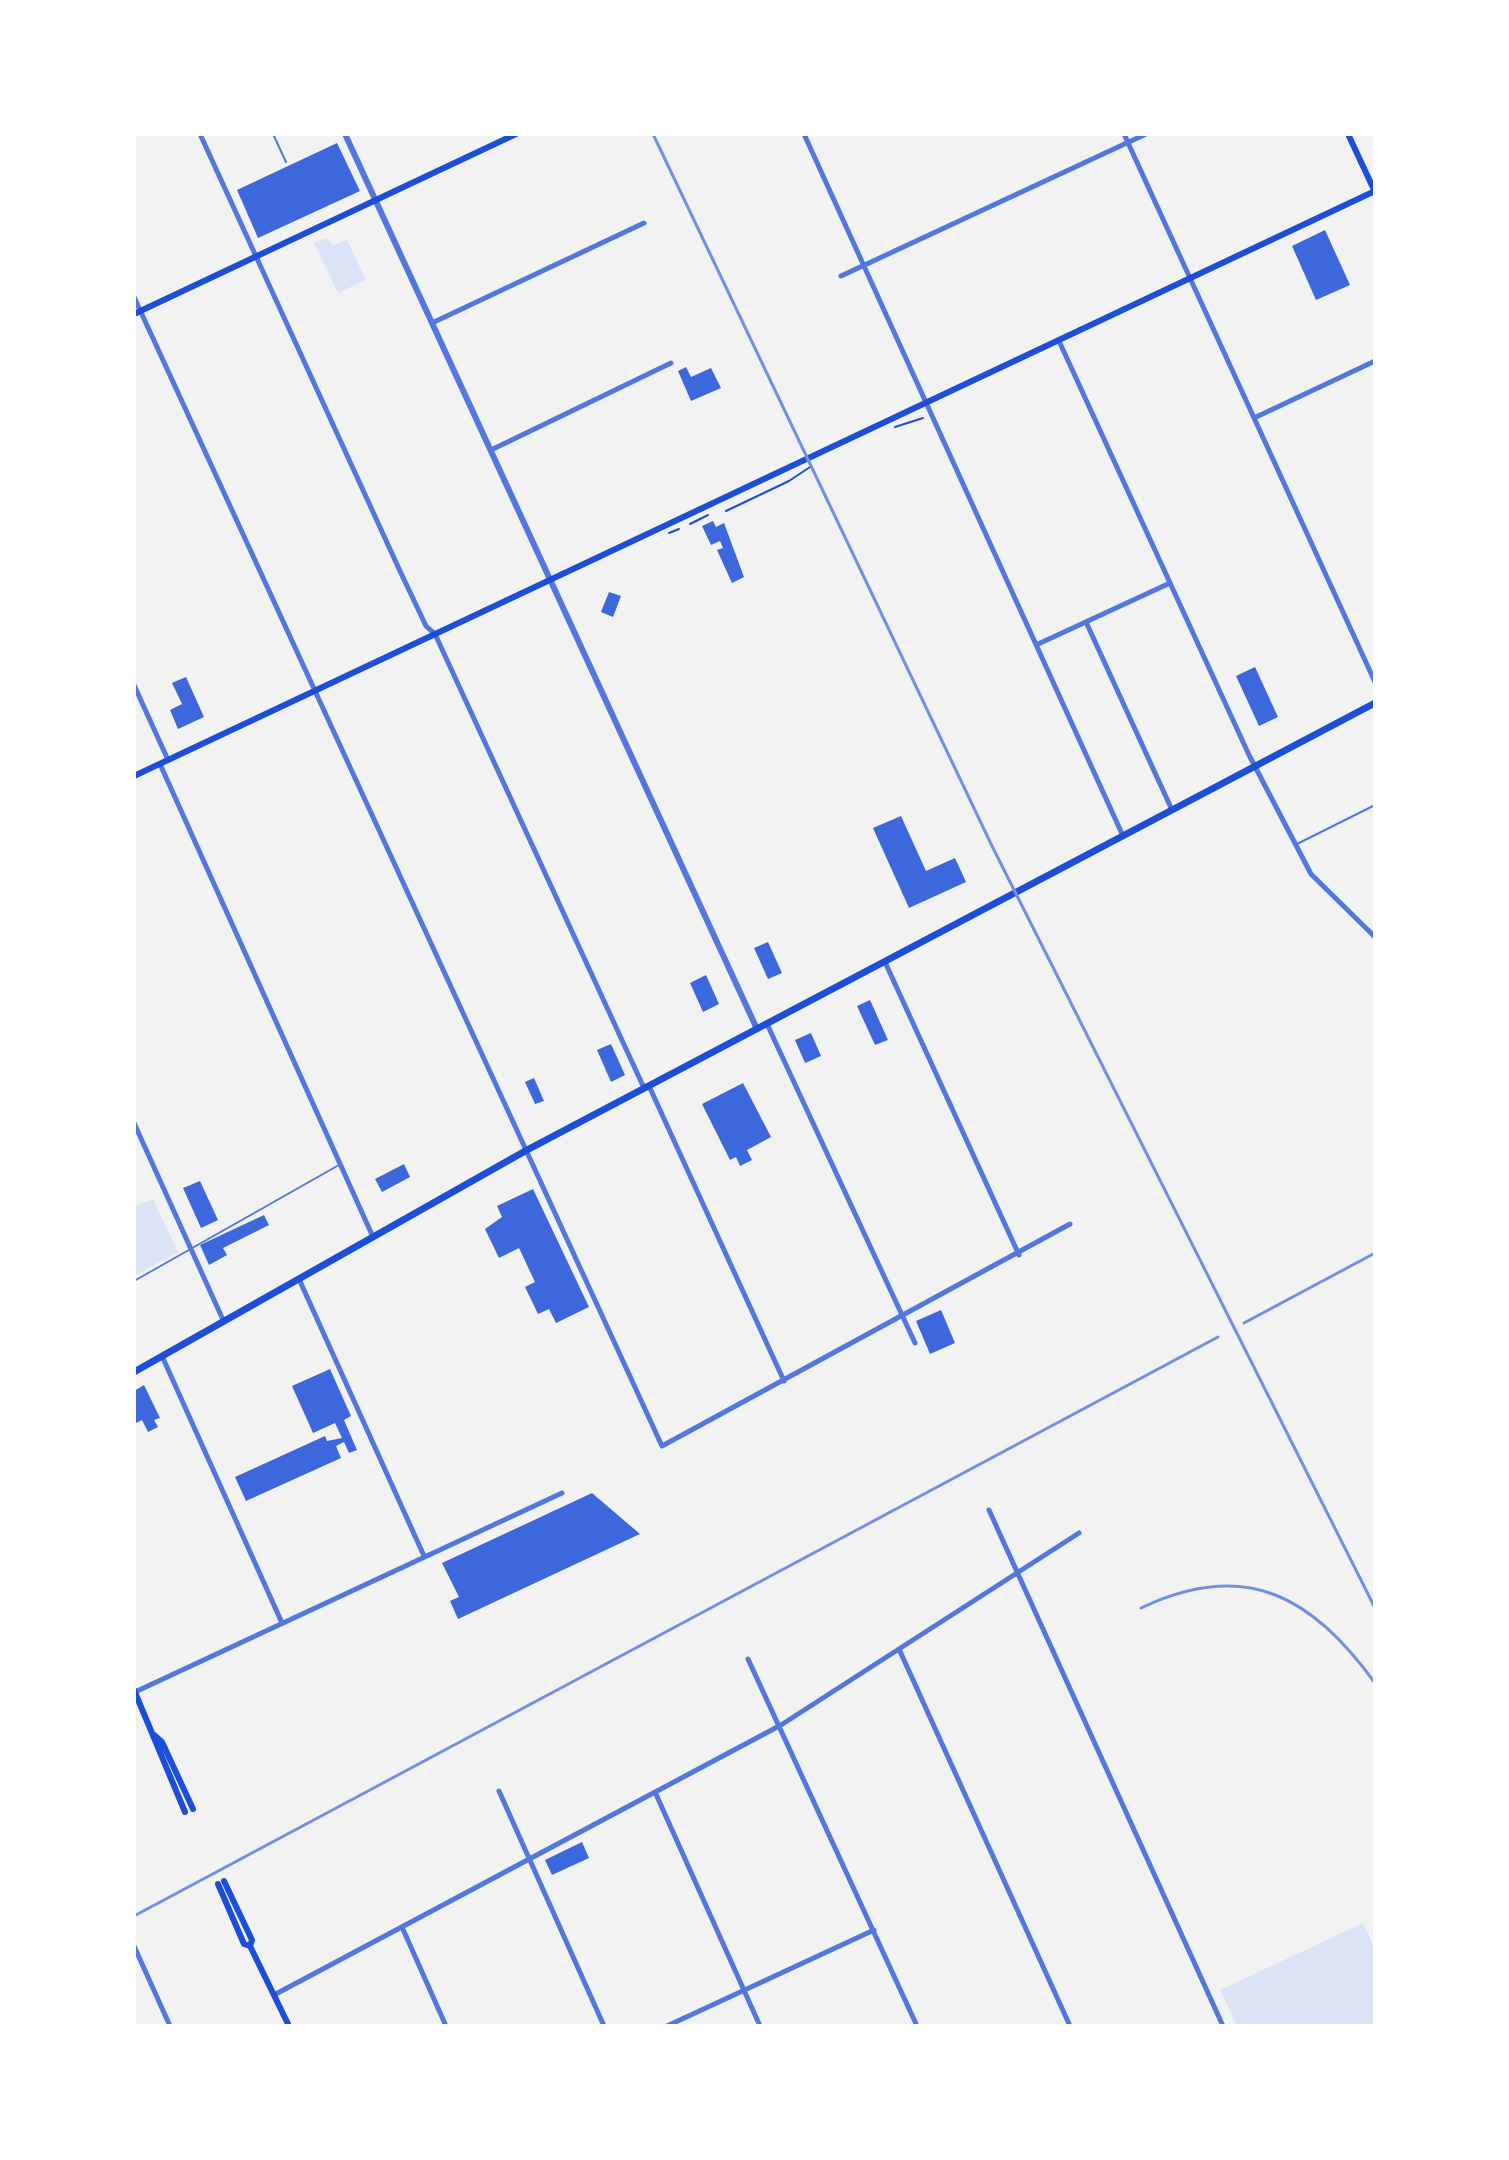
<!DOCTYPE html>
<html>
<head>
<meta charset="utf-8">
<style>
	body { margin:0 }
	#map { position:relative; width:1509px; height:2160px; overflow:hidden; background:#f2f2f2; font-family:Raleway,sans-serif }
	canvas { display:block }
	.frame { position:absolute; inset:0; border:136px solid #fff; pointer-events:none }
</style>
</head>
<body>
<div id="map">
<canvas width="1509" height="2160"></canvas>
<div class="frame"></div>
</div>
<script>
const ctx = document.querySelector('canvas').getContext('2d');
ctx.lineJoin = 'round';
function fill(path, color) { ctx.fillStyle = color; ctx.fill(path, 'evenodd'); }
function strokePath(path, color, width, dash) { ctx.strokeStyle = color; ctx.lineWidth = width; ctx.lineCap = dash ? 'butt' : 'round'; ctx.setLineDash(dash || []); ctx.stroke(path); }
const green = new Path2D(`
	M326,238L333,245L347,240L366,280L338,293L314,243Z
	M153,1199L178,1252L134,1276V1207Z
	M1363,1923L1375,1949V2026H1237L1220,1990Z`);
const building = new Path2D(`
	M337,143L360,191L258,238L237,190Z
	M1325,230L1350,285L1316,300L1292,246Z
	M686,367L691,377L711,368L721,388L691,401L678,371Z
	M713,521L716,527L724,523L744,577L732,583L717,550L723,548L720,541L711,545L702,526Z
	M609,592L621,596L613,617L601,612Z
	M1255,667L1278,717L1259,726L1236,676Z
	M186,677L204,717L178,729L170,710L182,704L172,683Z
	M901,816L926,871L955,858L966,882L909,908L873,828Z
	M768,942L782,973L768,979L754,948Z
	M706,975L719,1004L703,1012L690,983Z
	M870,1000L888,1040L875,1045L857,1006Z
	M811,1033L821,1056L805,1063L795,1040Z
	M611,1044L625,1075L611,1082L597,1050Z
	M534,1078L544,1101L535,1104L525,1082Z
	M743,1083L771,1137L747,1150L752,1160L740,1166L736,1157L730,1160L702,1104Z
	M404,1164L410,1177L382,1192L375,1179Z
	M200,1181L218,1220L201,1228L183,1188Z
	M533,1189L589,1307L556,1323L549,1309L538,1314L525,1287L535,1282L519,1248L499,1258L485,1229L502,1217L497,1206Z
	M264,1215L269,1225L223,1248L227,1255L209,1265L200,1245Z
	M941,1310L955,1343L930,1354L916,1321Z
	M330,1369L351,1416L344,1420L357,1450L349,1453L344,1442L336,1446L341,1458L246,1501L235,1477L325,1436L327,1441L342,1438L335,1423L313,1433L292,1386Z
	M144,1385L160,1418L154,1420L158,1427L148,1432L142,1420L134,1424V1391Z
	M592,1493L640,1534L458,1619L450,1601L459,1597L442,1563Z
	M582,1842L589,1858L552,1875L545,1860Z`);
const path = new Path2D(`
	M895,427L923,418
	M726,511L789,481L810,467
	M690,524L708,515
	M669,533L679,529`);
const service = new Path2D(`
	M273,134L286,162
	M1297,844L1375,805
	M134,1281L339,1165`);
const minor = new Path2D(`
	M200,134L400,571L426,626L435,634L644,1088
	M804,134L1123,836
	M1124,134L1375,682
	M841,276L1146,134
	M134,297L662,1446L1070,1224
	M432,323L644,223
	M1059,341L1249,755L1311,874L1375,937
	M1254,418L1375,361
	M491,450L671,363
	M1086,622L1172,810
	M1036,645L1170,583
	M134,685L168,760
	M160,764L373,1237
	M885,962L1019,1255
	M767,1024L915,1343
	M649,1086L784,1381
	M134,1123L224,1322
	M299,1279L424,1556
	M162,1356L282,1623
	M989,1510L1223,2026
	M899,1649L1070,2026
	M748,1659L917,2026
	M135,1692L562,1493
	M499,1791L604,2026
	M655,1792L760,2026
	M402,1927L446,2026
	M134,1946L170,2026
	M274,1995L781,1725L1079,1533
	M667,2026L874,1930`);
const tertiary = new Path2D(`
	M345,134L757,1029`);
const secondary = new Path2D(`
	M1348,134L1375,192
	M134,314L516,134
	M134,776L1375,191
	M134,1690L185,1812
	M153,1734L162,1742L193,1809
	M224,1881L252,1940L250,1946
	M218,1884L244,1944L250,1946L289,2026`);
const primary = new Path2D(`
	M134,1372L527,1150L1375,703`);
const rail = new Path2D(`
	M653,134L992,846L1375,1608
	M1244,1323L1375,1253
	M1141,1608C1247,1558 1312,1597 1375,1683
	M134,1916L1218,1337`);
fill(green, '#dbe4f7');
fill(building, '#3d67dc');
strokePath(path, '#1d4ed8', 2);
strokePath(service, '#5277de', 2);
strokePath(minor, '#5277de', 5);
strokePath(tertiary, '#5277de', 6);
strokePath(secondary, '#1d4ed8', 6);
strokePath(primary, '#1d4ed8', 7);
strokePath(rail, '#7290e2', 3);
</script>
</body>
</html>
